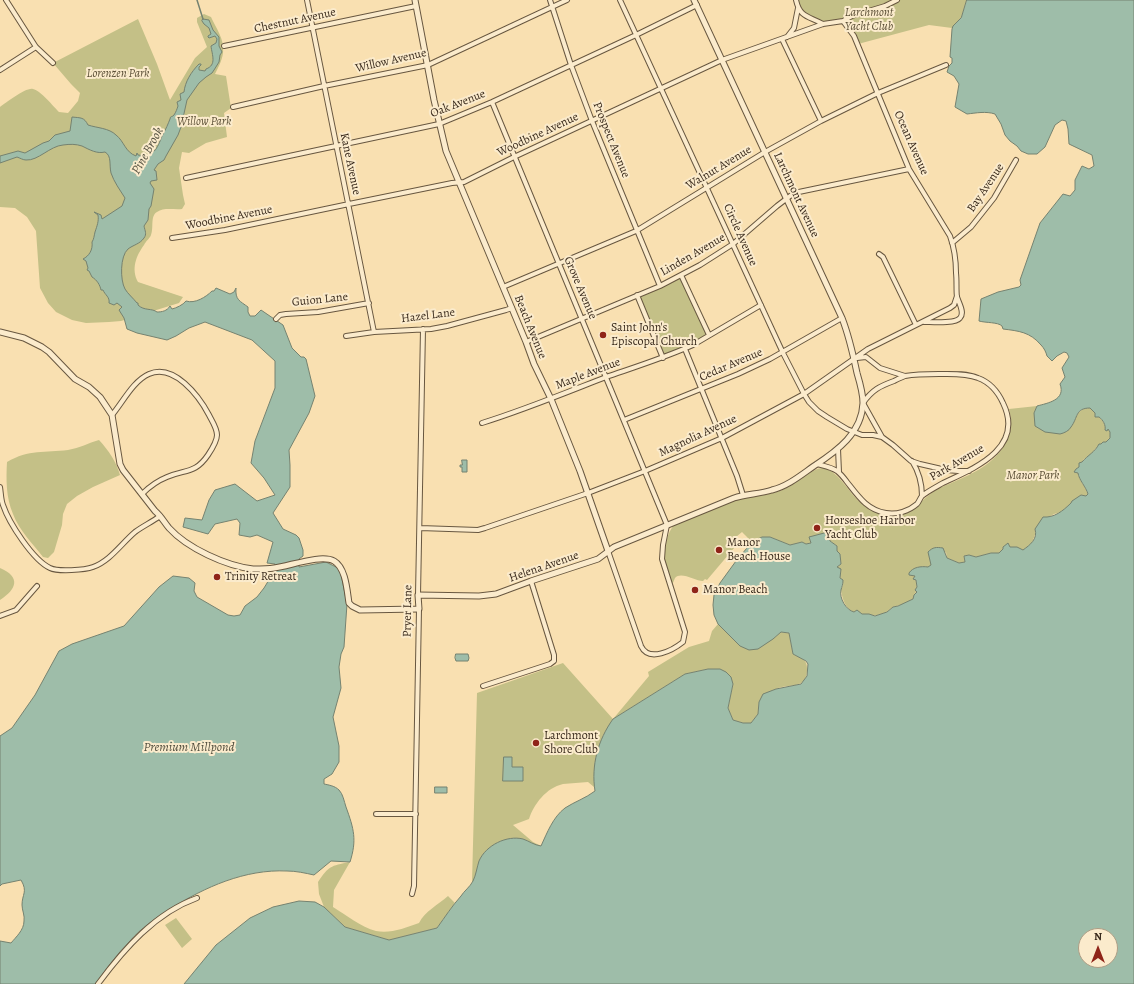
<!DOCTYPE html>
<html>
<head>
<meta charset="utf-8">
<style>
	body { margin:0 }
	#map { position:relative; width:1134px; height:984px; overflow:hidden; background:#f9e0b1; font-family:Alegreya,serif }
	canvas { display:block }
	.north { position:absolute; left:1078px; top:928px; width:40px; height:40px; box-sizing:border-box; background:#fbebcc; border:1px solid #ad9d85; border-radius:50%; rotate:0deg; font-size:11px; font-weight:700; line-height:16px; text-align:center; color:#38291b }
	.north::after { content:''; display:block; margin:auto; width:14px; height:18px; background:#8f2418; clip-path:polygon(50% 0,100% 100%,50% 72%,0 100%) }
</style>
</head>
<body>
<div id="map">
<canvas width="1134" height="984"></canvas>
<div class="north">N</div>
</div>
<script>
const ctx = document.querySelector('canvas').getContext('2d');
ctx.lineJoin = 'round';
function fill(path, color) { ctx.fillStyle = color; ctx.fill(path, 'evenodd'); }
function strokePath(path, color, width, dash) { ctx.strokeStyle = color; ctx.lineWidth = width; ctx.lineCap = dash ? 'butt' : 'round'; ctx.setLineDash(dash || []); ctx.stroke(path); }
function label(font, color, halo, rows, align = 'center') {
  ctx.font = font + ' Alegreya,serif'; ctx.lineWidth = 4; ctx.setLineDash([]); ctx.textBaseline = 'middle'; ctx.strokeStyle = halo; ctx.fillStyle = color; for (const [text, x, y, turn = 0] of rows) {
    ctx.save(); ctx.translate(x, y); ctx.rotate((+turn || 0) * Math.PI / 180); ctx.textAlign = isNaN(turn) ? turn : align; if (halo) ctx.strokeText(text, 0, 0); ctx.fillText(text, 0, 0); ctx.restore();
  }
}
const green = new Path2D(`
	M797,0H967L961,18L952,28L929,25L858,44L844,20L823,24L803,14Z
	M204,14L211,17C216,28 225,40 223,53C222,61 218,68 215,74L226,76L231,108L224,113L227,137L206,143L189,153L182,152L179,168L183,195L185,204L182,209C174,210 164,207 157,212C150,216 154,227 151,235C150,238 146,241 144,245C136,256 131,269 138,282L183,297L179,303L121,321L109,322L86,323L72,320L56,312L48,303L40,288L36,231L27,217L15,208L0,207V107C6,103 26,87 33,89C41,91 53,106 59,112L68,113L78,101L80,93L71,84L53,63L138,19L157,64L170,100L195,58L207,47L197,22V18Z
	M680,277L707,334L690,345L664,355L639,296Z
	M1037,406L1034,413L1074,420C1078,413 1081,408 1090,407C1097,415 1104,420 1107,430L1108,429H1109L1111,436L1106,442L1101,444L1095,449L1093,453L1084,459L1079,467L1076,469L1075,472L1078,473C1079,481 1086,487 1088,494L1086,496L1072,503L1061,512L1054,514L1049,517L1036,532L1032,543L1023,551C1015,545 1006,547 999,553H991L976,557L969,555L964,556L965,562L959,563L947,558L946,552L928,568H916L912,570C916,577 917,583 917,592L915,593L913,599C908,603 900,605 893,607C890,609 888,611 885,613C876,617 864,616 855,611L854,612C845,609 842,598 841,589C846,582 841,582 840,576C840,574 841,573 841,571L837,567L841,564L840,554L837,551V546L830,541L809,537L811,543L806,544L802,542L790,545L770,537H762L752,542L742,532L736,537L740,541L707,580L705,579L703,581C695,581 681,571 675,578C674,580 673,583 672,584L664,559C664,548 667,532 675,524L733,500C753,495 769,497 789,487C797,482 815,467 823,468C838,470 849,493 860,502C868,509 877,514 887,516C910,519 917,503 933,492C938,488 944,486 949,484C970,475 991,466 1003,447C1011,433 1013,425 1009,409Z
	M99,440C109,451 116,461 120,475L93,487L77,496L67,504L63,514L62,525L54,552L48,558L43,557C33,544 19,530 13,514C6,498 6,479 7,462C29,449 45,453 68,450C80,448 88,443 99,440Z
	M0,568C21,577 17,589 0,600Z
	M718,624L740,646L773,639L781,632L789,633L793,654C802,659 808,659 807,671C806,690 788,683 776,689C770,691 764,698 759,702L758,714L751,723H743L733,720L728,708L733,684L708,669L685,674L613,719L594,772V787L588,782C580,783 571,783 563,784C546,788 534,804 529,819L513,825L533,842L541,846L472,882L477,693L563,663L613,719L649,676L648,672L689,647L709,641L712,631Z
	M350,862L334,890L333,907C346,915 361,927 376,931C390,934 405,928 419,923C425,911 438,905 448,896L455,903L437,928L389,940L345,927L324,907L319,894L318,882C329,866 330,866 350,862Z
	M176,918L192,939L182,948L165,925Z`);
const water = new Path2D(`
	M967,0H1134V984H184L216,945L250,918L273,907L299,901L315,902L324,907L345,927L389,940L437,928C445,917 452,906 461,896C464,891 470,887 473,881C476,875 477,867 479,861C486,845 507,835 523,839C529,841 534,845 541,846C547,833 553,817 565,808C574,802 586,798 595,791C591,765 598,740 613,719L685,674L708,669H720L726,672L731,677L733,684L728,708L733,720L743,723H751L758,714L759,702L763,694L776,689L801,684L807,676L808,664L806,661L793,654L789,633L781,632L773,639L758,649L749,650L740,646L718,624L714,615L713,605L714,595L720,583L736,561L752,542L762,537H770L790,545L802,542L806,544L811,543L809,537L828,532L830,541L837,546V551L840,554L841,564L837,567L841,569L840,578L843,580C843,585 842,586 841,590C839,598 846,610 854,612L857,610L862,614H869L875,616L887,612L893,607L898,606L913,599L914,595L917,592L915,590L917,587L916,580L913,579L915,576L909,575V573C913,567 921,566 928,567L931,565L928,552C933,547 936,547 943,548L947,558L959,563L965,562L964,556L969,555L976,557L991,553H999L1003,549V547L1008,543L1010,547H1017L1023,550C1030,545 1038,539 1035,529L1043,517C1054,518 1063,511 1071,503L1072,501L1081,495L1086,496L1088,494C1086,487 1079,480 1078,473L1074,472L1076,469L1079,467V463L1082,462C1088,455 1095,452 1099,444H1101L1103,442H1106L1110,438V432L1108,429L1107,431L1105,430C1106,425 1103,420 1099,417H1095V413L1090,408C1075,408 1078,418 1071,427C1069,431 1064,433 1060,434L1045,432L1035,426L1034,413L1037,406C1048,403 1066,400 1060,384L1065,377L1062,368L1069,357L1067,353L1064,352L1057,356L1052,361L1047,356C1046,352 1044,348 1041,345C1030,332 1019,331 1003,329L1002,326C998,322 986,323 979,321L981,299L998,292L1019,287L1021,285L1020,280L1040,223L1063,194L1070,196L1075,190V180L1082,166L1089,169L1094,166L1092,155L1069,144L1068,129L1066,121L1062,120L1055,125L1045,147L1037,154H1028L1021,151L1017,146L1010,141L1005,135L1001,124L995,114C986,111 976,113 967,114L955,107L959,84L954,76L947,72L949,66L952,63V58L950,57L952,29L953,26L961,18ZM1086,936H1110V960H1086Z
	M203,19L209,20L213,30L219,37V46L222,52L220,55L219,62L214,70L212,73L206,77L199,83L187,100L181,127L178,135L166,156L164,160L158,164L154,170L156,171L157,180L151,181L150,183L154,189L151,206L149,209L148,220L144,226C145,231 147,234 144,238C140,244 133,245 128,249C120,256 120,280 125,289C128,294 133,298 137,303H138V305C144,311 152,308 157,312C162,312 167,311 170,306L172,309C176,308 183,305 186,301C195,304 206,297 212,291H214L216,288L230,294L234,292L236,288C235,300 240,301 248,307V312L250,316H255L261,310L283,325L292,348L301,357H304L306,359L315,396L309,413L289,450L290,465V487L273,513L283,529L296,535L299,538L303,550V556L299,559V567L326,562L340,569L347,604L344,647L341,654L339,667L341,688L333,717L339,746V762L332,774L324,779V784C329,785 335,786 339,790C343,794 344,801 346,807C354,829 357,840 350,862L331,861L314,875C305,873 296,871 287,871C245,869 205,887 170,909C156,918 141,928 130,941C117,954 106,969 96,984H0V941L11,943C16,937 24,930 24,921C25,916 22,910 22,905C22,894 28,892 21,880L2,884L0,886V736L12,728L35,695L59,651L72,644L124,626L159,587L173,576L189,578L195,583L194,591L197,597L228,615L234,616L240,615L245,606L257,597L264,588L275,570V564L267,563L273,542L257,535L250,537L239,535L240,523L237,519L215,524L208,534L183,527L185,518L202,520L209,500L215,490L235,484L257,501L275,495L264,478L251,463L255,441L275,388V361L252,340L205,322L189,328L176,336L167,340L137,333L127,329L124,318L119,310L122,307L117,303L114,305L109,303C110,297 105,295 103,290H101C100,285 97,280 92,277L89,271L87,270L88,268L86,261L83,259C89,256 93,250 92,242C94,239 94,236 95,232C97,226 99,221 98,215L94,212L101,215L102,219L122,206L125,198C120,190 114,182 111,173C109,165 112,156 105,152C97,154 90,150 82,146C76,144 70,144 63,145C50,146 38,161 26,160C23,160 20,158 17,157L0,163V156L18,151L25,153L43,143L49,141L55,135L70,131L72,117C81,118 84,117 88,125C97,128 109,128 116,135C124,141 125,152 136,156L137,153L138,155C156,158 158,145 163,134C166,129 168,124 170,119C171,115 171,118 174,115C176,112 177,109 178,106L177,102L181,100L180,94L184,92C185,82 191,72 199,64H201V65L199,67V70L205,71L206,69C217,65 212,55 211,46L216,43L217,39L215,36L209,38L208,37V36L211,34L209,28L204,24L202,21Z
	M462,460H467V472H462V467H460V465H462Z
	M456,654H468L469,658L468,661H456L455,658Z
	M504,757H512V767H523V781H503Z
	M435,787H447V793H435Z`);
const stream = new Path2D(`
	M197,0L203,19`);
const minor = new Path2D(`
	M6,0L36,47L53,63
	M307,0L374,332
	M550,0L571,65L592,121L660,286
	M620,0L783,353L804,394L809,402L818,411L827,417L847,429L862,435H873L882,437L893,445L911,461L920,464L946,470L958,471H969
	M796,0C800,18 809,16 823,24
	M843,21L854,36L909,169L950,236C954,247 956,260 956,273C957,281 956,290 957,297C959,303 965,313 960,318C955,324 932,322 924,322
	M787,37L794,28L798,8
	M782,39L821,121
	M224,46L416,6
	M0,70L36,47
	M492,102L667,525L663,545L662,559L685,632L683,642C673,650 649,663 641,646L608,551
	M233,107L324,86L428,65L567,0
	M186,178L439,124L492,102L636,35L697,5
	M172,238L225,230L349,204L452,183L464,182L514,157L722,60L823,24L843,21L852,16L885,6L897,0
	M952,243L971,227L994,198L1016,160
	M879,254L883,257L916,325
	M681,275L709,335
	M503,287L636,231L765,152L821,121L878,93L946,65
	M637,295L663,358
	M276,319L280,315L286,314L318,312L369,303
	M346,336L374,332L431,329L447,326L506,310L512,308
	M526,342L660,286L700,265L733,244L777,206L794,193L909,169
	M685,349L737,476L743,495
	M857,358L866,357L880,368L905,376
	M112,415C123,402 133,381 149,374C174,363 199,396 209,415C212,421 217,428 217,435C217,441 212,449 208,455C195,474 186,469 167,477C157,481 149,487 142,494
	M624,420L738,374L770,359L842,318
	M482,423C524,410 565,393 606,377C635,367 664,358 693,345L761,305
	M838,449L839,472
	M912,461C919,472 922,483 922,496
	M817,464C824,466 831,467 837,471C841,474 844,478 847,482C858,496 867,510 886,513C897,515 909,511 917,504C919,502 920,498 922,496C928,491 936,487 943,483C975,468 1025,448 1003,403C998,392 989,382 978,378C966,373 951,374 939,374C928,374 916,374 905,376C902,377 898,379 894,381C880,386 872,390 863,403L882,437
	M0,487C1,493 1,500 3,505C9,523 33,560 50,568C58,572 85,570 93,567C110,561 121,544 135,532C143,526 152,522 160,516
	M420,528L478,530L485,528L588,493L645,471L722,438L804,394L868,349L950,308L954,305L957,296
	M418,595L423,329
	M0,616L16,610L37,586
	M483,686L544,666L550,664L554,661V655L531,581
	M376,814H416
	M412,894L414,886L419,609
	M98,984C124,949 155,913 197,898`);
const tertiary = new Path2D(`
	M415,0L434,100L446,151L526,342L534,364L551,399L580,471L608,551
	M0,332L24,338L42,347L49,352L75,379L89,387L100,397L112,415L120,464L123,470L155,511C161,516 164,522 169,528C187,548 226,566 253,569C260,569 268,569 274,568C290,566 321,554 334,561C346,568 347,591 349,603L352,606L360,610L419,609L418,595L479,596L496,594L531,581L598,559L614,547L734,498C746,494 760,494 772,490C788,486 801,475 814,466C837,451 862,433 863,403C863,394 860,383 857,373C853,354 849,336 842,318L694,0`);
const markers = [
	[603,335,4,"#8f2418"],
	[817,528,4,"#8f2418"],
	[719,550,4,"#8f2418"],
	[217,577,4,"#8f2418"],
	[695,590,4,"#8f2418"],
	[536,743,4,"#8f2418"]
];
const parkNames = [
	["Larchmont",869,13],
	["Yacht Club",869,27],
	["Lorenzen Park",118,74],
	["Willow Park",204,122],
	["Manor Park",1033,476]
];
const streetNames = [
	["Chestnut Avenue",295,21,-12],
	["Willow Avenue",391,61,-13],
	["Oak Avenue",458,104,-21],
	["Woodbine Avenue",538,135,-25],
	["Prospect Avenue",611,140,68],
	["Ocean Avenue",911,143,66],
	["Kane Avenue",350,164,78],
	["Walnut Avenue",719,168,-31],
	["Bay Avenue",986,188,-56],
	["Larchmont Avenue",796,195,65],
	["Woodbine Avenue",229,218,-11],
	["Circle Avenue",740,235,66],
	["Linden Avenue",693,255,-30],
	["Grove Avenue",580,288,67],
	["Guion Lane",320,300,-6],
	["Hazel Lane",428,316,-7],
	["Beach Avenue",530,327,68],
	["Cedar Avenue",731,365,-23],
	["Maple Avenue",588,374,-21],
	["Magnolia Avenue",698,436,-25],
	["Park Avenue",957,463,-30],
	["Helena Avenue",544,567,-19],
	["Pryer Lane",408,611,-89]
];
const poiNames = [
	["Saint John's",611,328],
	["Episcopal Church",611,342],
	["Horseshoe Harbor",825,521],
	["Yacht Club",825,535],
	["Manor",727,543],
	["Beach House",727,557],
	["Trinity Retreat",225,577],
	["Manor Beach",703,590],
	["Larchmont",544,736],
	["Shore Club",544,750]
];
const waterNames = [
	["Pine Brook",148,151,-61],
	["Premium Millpond",189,748]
];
fill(green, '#c4c087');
fill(water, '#9ebda9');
strokePath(water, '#758270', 1);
strokePath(stream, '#758270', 1.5);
strokePath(minor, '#685740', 6);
strokePath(tertiary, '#685740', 7);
strokePath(minor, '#fbebcc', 4);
strokePath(tertiary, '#fbebcc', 5);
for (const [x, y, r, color] of markers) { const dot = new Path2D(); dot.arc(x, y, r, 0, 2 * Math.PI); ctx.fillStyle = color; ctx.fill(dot); strokePath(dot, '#fbebcc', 1.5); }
label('italic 12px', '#5b4f36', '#fbebcc', parkNames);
label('12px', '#38291b', '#fbebcc', streetNames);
label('12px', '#38291b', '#fbebcc', poiNames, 'left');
label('italic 13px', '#524e3e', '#fbebcc', waterNames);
</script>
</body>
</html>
